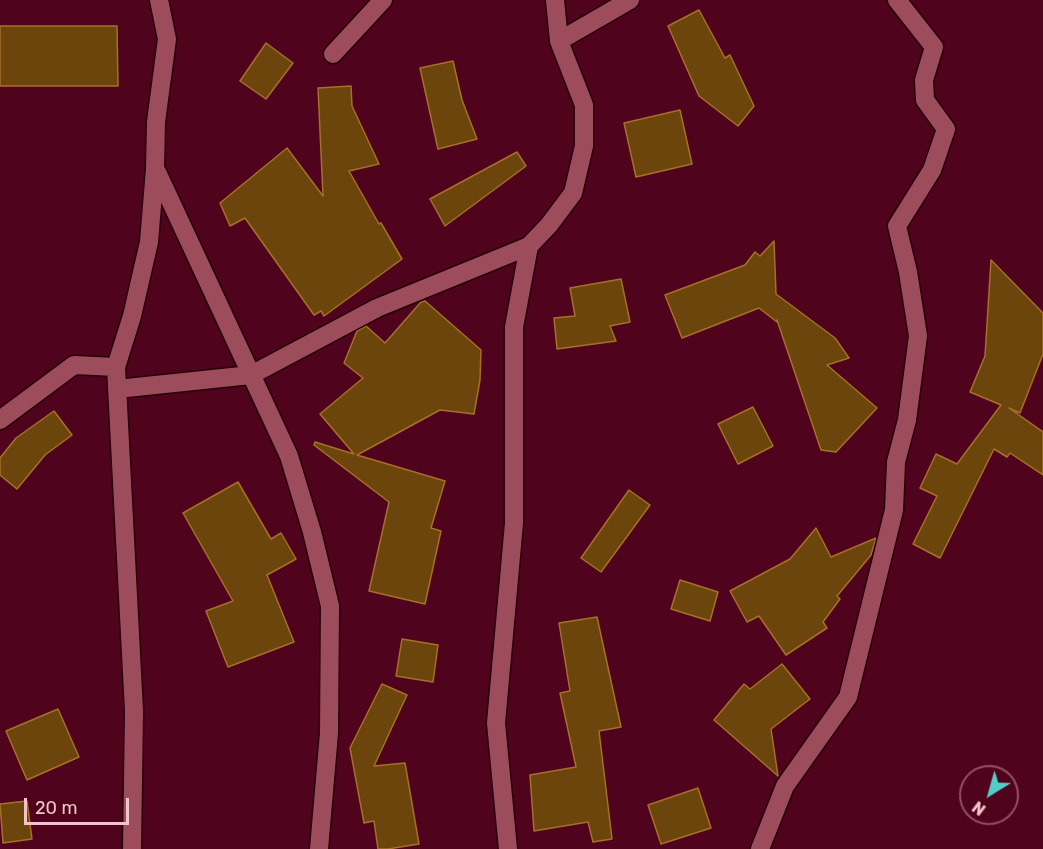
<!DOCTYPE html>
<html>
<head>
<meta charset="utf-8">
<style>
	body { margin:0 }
	#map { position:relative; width:1043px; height:849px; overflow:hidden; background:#50031c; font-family:Rubik,sans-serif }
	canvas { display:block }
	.north { position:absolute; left:959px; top:765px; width:60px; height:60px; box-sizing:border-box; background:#50031c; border:2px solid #915062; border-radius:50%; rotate:217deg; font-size:16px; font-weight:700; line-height:24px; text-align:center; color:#f2c4ca }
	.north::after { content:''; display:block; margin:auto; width:21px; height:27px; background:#54cdc7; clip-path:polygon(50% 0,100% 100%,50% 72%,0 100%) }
	.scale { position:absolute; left:24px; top:798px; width:105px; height:27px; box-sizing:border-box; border:3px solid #f2c4ca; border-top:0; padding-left:8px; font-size:18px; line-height:21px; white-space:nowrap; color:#f2c4ca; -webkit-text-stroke:4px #50031c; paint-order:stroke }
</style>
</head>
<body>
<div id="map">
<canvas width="1043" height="849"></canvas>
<div class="north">N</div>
<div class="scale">20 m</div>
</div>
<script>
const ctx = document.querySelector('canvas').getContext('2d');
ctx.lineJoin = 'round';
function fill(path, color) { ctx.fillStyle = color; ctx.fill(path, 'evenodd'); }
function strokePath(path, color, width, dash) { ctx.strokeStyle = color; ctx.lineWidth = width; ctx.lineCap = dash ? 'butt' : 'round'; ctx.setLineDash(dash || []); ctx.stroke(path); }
const building = new Path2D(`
	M699,10L725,58L730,55L754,106L738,126L699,96L668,26Z
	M0,26H117L118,86H0Z
	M266,43L293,63L266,99L240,81Z
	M453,61L462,100L477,139L438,149L420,68Z
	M351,86L352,106L379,164L349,171L379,224L381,223L402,259L324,316L321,311L314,315L245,218L230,226L220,203L287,148L323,196L318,88Z
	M680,110L692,164L636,177L624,123Z
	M517,152L526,166L445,226L430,199Z
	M774,241L776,294L835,338L849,358L827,365L877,408L836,452L821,450L777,320V322L759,308L682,338L665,295L745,265L755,252L760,256Z
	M991,260L1043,313V354L1020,413L1009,408L1043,432V475L1010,453L1007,457L994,449L940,558L913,544L937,496L920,488L936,454L957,464L1001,405L970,392L985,356Z
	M621,279L630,322L610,326L616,341L557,349L554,318L575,316L570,288Z
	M425,301L481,350L480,380L474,414L440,410L357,455L445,481L431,528L441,531L425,604L369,591L389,502L314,445L315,442L354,454L320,414L363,378L344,363L357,331L366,326L385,343L421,302Z
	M753,407L773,446L738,464L718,424Z
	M54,411L72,435L45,455L17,489L0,475V458L16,438Z
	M238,482L271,539L281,533L296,559L267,575L294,642L228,667L206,611L233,601L183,513Z
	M629,490L650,505L601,572L581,558Z
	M816,528L831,557L876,538L871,555L837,596L840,599L823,622L827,628L786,655L759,616L747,622L730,591L790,559Z
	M680,580L718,592L710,621L671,609Z
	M597,617L621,727L599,731L612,839L593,842L588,822L534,831L530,775L576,767L560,693L570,691L559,623Z
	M402,639L438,645L433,682L396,676Z
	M782,664L810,699L771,729L778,776L714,720L744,684L750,689Z
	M382,684L407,695L374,766L405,763L419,844L388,849H378L374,821L364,823L350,748Z
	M58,709L79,757L27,780L6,731Z
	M698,788L711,828L661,844L648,805Z
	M27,801L32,839L3,843L0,804Z`);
const street = new Path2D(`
	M559,41L630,0
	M333,54L383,0
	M157,172L289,456L312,532L330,606L329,733L319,849
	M117,389L251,375L377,308L529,246
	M0,420L74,365L116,367
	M132,849L134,711L116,367L132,316L149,242L155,169L156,122L167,39L159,0
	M508,849L496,723L514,523V327L529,246L549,225L573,193L584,146V105L559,41L555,0
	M760,849L785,786L848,697L894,510L896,462L907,420L918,336L908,272L897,226L932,170L946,129L925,100L924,80L934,47L897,0`);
fill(building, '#6c450d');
strokePath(building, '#a5702a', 1.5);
strokePath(street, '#26020a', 21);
strokePath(street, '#9c4c5b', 18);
</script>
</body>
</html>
